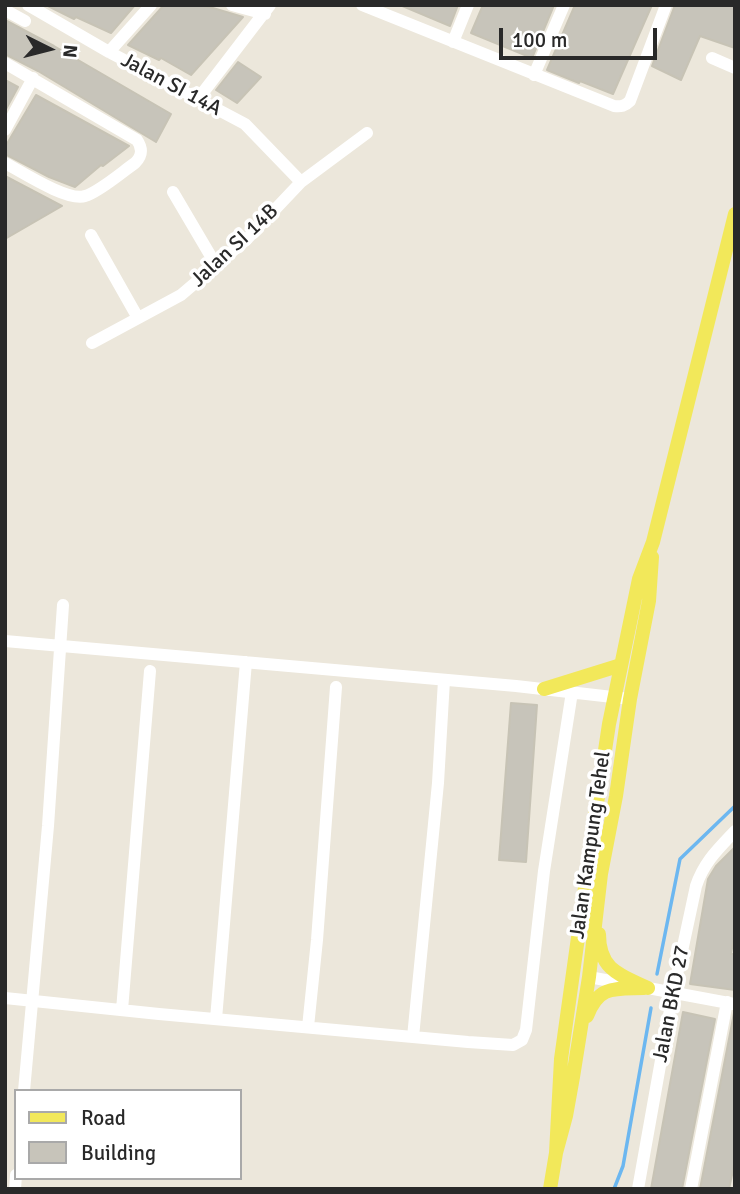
<!DOCTYPE html>
<html>
<head>
<meta charset="utf-8">
<style>
	body { margin:0 }
	#map { position:relative; width:740px; height:1194px; overflow:hidden; background:#ece7db; font-family:Signika,sans-serif }
	canvas { display:block }
	.frame { position:absolute; inset:0; border:7px solid #292929; pointer-events:none }
	.legend { position:absolute; left:14px; top:1089px; width:228px; height:91px; box-sizing:border-box; background:#fff; border:2px solid #a9a9a9; margin:0; padding:9px 12px; list-style:none; font-size:21px; color:#292929 }
	.legend li { display:flex; align-items:center; gap:14px; height:35px }
	.legend b { width:35px; border:2px solid #a9a9a9 }
	.north { position:absolute; left:14px; top:14px; width:70px; height:70px; -webkit-text-stroke:5px #fff; paint-order:stroke; rotate:96deg; font-size:19px; font-weight:700; line-height:28px; text-align:center; color:#292929 }
	.north::after { content:''; display:block; margin:auto; width:24px; height:32px; background:#292929; clip-path:polygon(50% 0,100% 100%,50% 72%,0 100%) }
	.scale { position:absolute; left:499px; top:28px; width:158px; height:32px; box-sizing:border-box; border:4px solid #292929; border-top:0; padding-left:9px; font-size:21px; line-height:24px; white-space:nowrap; color:#292929; -webkit-text-stroke:5px #fff; paint-order:stroke }
</style>
</head>
<body>
<div id="map">
<canvas width="740" height="1194"></canvas>
<div class="frame"></div>
<ul class="legend">
<li><b style="height:9px;background:#f2e85a"></b>Road</li>
<li><b style="height:19px;background:#c7c4ba"></b>Building</li>
</ul>
<div class="north">N</div>
<div class="scale">100 m</div>
</div>
<script>
const ctx = document.querySelector('canvas').getContext('2d');
ctx.lineJoin = 'round';
function strokePath(path, color, width, dash) { ctx.strokeStyle = color; ctx.lineWidth = width; ctx.lineCap = dash ? 'butt' : 'round'; ctx.setLineDash(dash || []); ctx.stroke(path); }
function fill(path, color) { ctx.fillStyle = color; ctx.fill(path, 'evenodd'); }
function label(font, color, halo, rows, align = 'center') {
  ctx.font = font + ' Signika,sans-serif'; ctx.lineWidth = 7; ctx.setLineDash([]); ctx.textBaseline = 'middle'; ctx.strokeStyle = halo; ctx.fillStyle = color; for (const [text, x, y, turn = 0] of rows) {
    ctx.save(); ctx.translate(x, y); ctx.rotate((+turn || 0) * Math.PI / 180); ctx.textAlign = isNaN(turn) ? turn : align; if (halo) ctx.strokeText(text, 0, 0); ctx.fillText(text, 0, 0); ctx.restore();
  }
}
const stream = new Path2D(`
	M657,974L680,859L735,806
	M614,1189L623,1166L651,1008`);
const building = new Path2D(`
	M46,5H135L111,33L76,17L74,19Z
	M164,5H200L213,8L243,17L191,75L161,58L159,60L128,45Z
	M400,5H458L450,26Z
	M483,5H554L532,58L471,33Z
	M575,5H652L613,94L580,81L579,83L547,70Z
	M675,5H735V48L700,36L681,80L652,66Z
	M5,20L54,46L171,114L156,142L38,71L5,54Z
	M238,62L261,77L237,103L216,90Z
	M5,80L18,87L5,111Z
	M36,95L129,146L103,166L101,165L75,187L49,177L5,154V147Z
	M5,176L62,206L5,239Z
	M511,703L537,705L526,862L499,860Z
	M735,847V932L731,954H735V990L690,984L708,879L716,866Z
	M683,1012L715,1019L682,1189H651Z
	M734,1013L735,1161L729,1189H700Z`);
const minor = new Path2D(`
	M28,5L109,52L245,124L301,182
	M232,5L265,14
	M362,5L614,106C621,107 625,106 630,101L666,5
	M5,10L25,21
	M453,42L468,5
	M109,52L151,5
	M712,58L735,68
	M5,63L137,140C143,149 142,156 135,163C122,172 99,192 85,196C68,202 22,172 5,163
	M534,75L564,5
	M198,99L270,5
	M5,130L33,78
	M173,192L216,265
	M91,235L138,318
	M92,343L181,295L248,238L301,182L367,133
	M5,641L516,686L630,699
	M589,977L734,1004
	M5,998L159,1014L468,1042L513,1045L522,1040L526,1030L544,871L572,692
	M122,1010L150,671
	M216,1019L246,662
	M308,1027L317,940L336,687
	M413,1037L438,783L444,680
	M24,1091L48,826L63,605
	M15,1189L16,1175
	M638,1189L673,993L696,886C704,862 718,849 735,831
	M691,1189L727,1002`);
const major = new Path2D(`
	M544,689L621,665
	M599,934C599,970 620,975 648,988
	M587,1016C599,985 614,989 644,988
	M556,1153L561,1059L594,823L609,724L639,579L653,542L735,214
	M550,1189L556,1153L566,1116L573,1077L589,977L601,874L616,796L630,699L649,601L652,557`);
const streetNames = [
	["Jalan SI 14A",171,85,28],
	["Jalan SI 14B",235,246,-43],
	["Jalan Kampung Tehel",591,845,-82],
	["Jalan BKD 27",672,1004,-79]
];
strokePath(stream, '#6cb7f0', 3.5);
fill(building, '#c7c4ba');
strokePath(building, '#c7c3b5', 2);
strokePath(minor, '#fff', 12);
strokePath(major, '#f2e85a', 14);
label('21px', '#292929', '#fff', streetNames);
</script>
</body>
</html>
